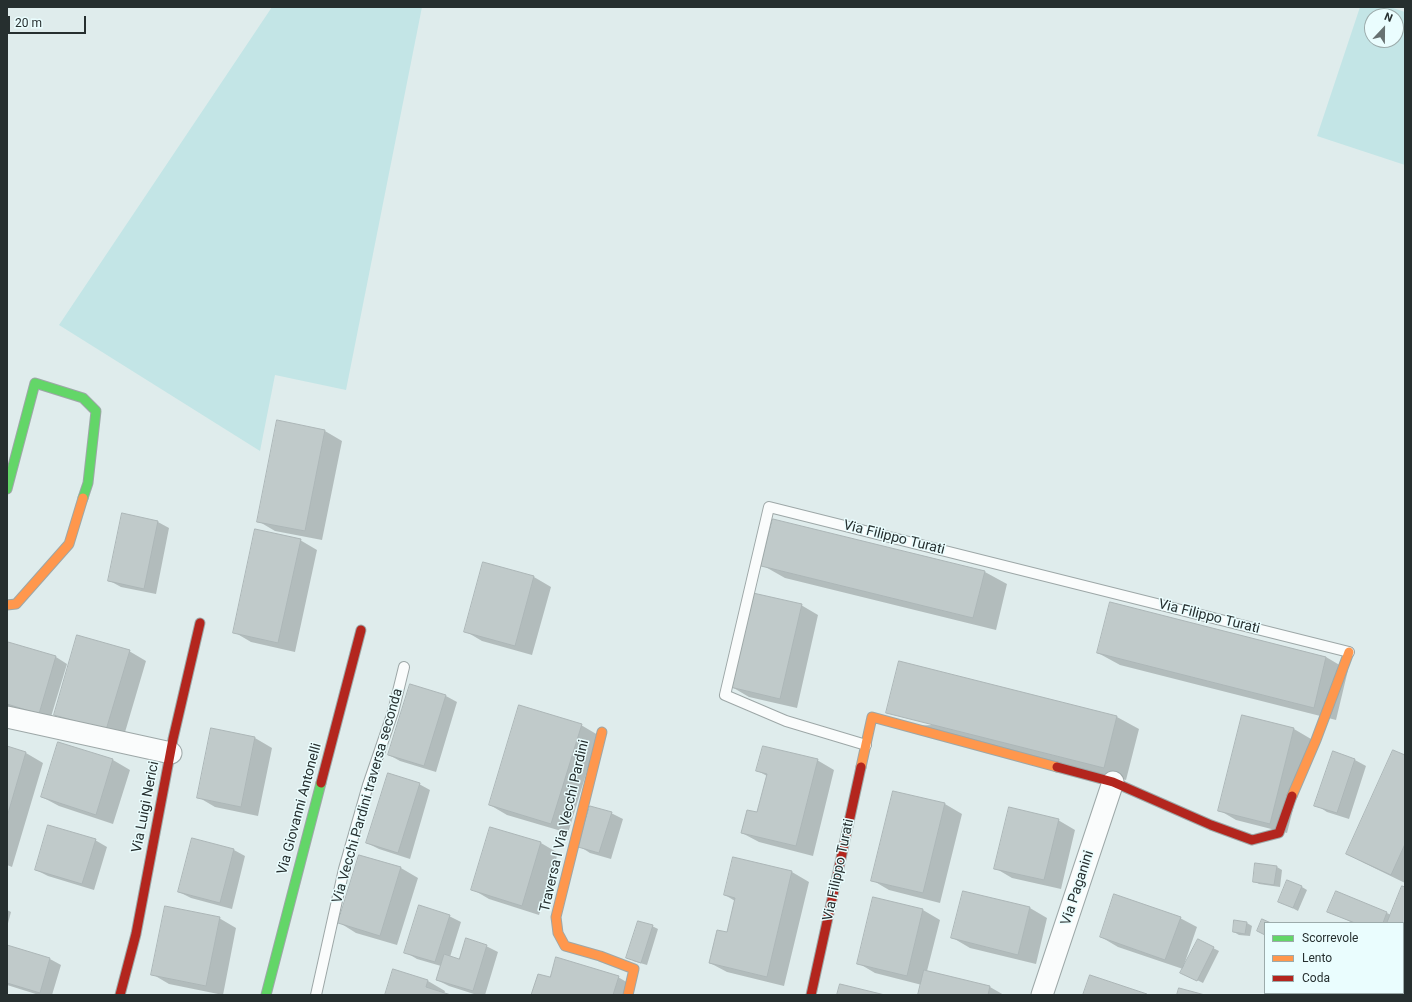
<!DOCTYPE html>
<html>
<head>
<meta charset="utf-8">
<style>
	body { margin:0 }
	#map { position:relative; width:1412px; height:1002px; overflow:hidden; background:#dfecec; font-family:Roboto,sans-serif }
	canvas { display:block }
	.frame { position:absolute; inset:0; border:8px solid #262f2f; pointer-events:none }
	.legend { position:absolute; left:1264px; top:922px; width:140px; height:72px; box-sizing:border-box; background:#eafdfe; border:1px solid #9cabab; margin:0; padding:5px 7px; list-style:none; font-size:12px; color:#262f2f }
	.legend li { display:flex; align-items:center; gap:8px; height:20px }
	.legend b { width:20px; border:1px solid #9cabab }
	.north { position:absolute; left:1364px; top:8px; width:40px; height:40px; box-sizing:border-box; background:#eafdfe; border:1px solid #9cabab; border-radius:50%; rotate:22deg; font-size:11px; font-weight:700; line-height:16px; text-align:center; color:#262f2f }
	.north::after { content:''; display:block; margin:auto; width:14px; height:18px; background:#677171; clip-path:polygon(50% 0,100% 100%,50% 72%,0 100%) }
	.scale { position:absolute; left:8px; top:16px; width:78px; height:18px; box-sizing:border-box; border:2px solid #262f2f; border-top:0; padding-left:5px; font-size:12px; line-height:14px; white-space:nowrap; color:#262f2f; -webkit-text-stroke:3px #eafdfe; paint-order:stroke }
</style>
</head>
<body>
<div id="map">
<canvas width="1412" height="1002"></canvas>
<div class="frame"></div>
<ul class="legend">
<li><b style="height:5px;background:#63d668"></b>Scorrevole</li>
<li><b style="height:5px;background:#ff974d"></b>Lento</li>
<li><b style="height:5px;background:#b3261e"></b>Coda</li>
</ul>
<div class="north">N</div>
<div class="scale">20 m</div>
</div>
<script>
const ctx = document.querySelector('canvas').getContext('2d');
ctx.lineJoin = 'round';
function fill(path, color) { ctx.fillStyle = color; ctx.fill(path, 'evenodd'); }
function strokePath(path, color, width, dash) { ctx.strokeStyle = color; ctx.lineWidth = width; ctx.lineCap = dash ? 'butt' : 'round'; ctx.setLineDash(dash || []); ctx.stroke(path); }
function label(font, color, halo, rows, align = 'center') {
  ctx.font = font + ' Roboto,sans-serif'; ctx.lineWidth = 3; ctx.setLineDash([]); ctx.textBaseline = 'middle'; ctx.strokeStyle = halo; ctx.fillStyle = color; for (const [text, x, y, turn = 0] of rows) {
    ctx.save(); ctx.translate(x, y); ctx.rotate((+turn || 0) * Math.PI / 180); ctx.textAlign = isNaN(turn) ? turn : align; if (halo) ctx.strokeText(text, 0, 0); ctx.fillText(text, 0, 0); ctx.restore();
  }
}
const green = new Path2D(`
	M272,7H422L346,390L275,375L260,451L59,325Z
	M1360,7H1390L1405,12V165L1317,136ZM1372,16H1396V40H1372Z`);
const shadow = new Path2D(`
	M278,422L325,431L342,441L322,540L275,531L258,521Z
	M123,514L158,522L169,528L156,594L121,587L110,581Z
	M300,540L317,550L295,652L251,642L234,632Z
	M484,563L534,577L551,587L532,655L482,641L465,631Z
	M762,565L985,572L1007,584L996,630L785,578Z
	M1111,603L1326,657L1348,670L1336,720L1120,665L1098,653Z
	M801,605L818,615L797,708L749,697L732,687Z
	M9,644L56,657L67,664L50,720L7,707V649Z
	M129,651L146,661L123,739L72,724L55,714Z
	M446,696L457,702L436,772L400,761L389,755Z
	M1242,716L1294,729L1311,739L1287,833L1236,820L1219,810Z
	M1117,717L1139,729L1126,780L909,726Z
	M581,725L598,735L568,833L507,815L490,805Z
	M255,738L272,748L258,816L215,807L198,797Z
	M59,743L113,760L130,770L113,824L59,806L42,797Z
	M7,747L26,753L43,763L12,867L7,865Z
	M1333,752L1355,760L1366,766L1349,819L1327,812L1316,805Z
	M1405,757V883L1364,863L1347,854Z
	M817,760L834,770L813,856L759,842L742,833L758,813L767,776L758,771Z
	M419,784L430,790L410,859L379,849L367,843Z
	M893,792L945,804L962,814L940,903L889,890L872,880Z
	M611,813L623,819L611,859L590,853L579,846Z
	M1058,820L1075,830L1061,889L1012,878L995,868Z
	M491,828L541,843L558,853L539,915L489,899L472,889Z
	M95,840L107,847L94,890L48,876L36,870Z
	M234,850L245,856L232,909L191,898L179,892Z
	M734,858L792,872L809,882L784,986L727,972L710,963L727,933L735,901L725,895Z
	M1277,867L1282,870L1280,887L1259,884L1254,881Z
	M401,868L418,878L397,945L356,933L340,923Z
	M1302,887L1307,890L1298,911L1279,901Z
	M1405,888V933L1403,932V923H1353L1329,911L1387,913L1391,915Z
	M874,898L923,910L940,920L927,971L990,987L1004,995H919L922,985L875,973L858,963Z
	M1030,908L1047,918L1036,964L970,948L953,938Z
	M7,910L11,912L7,927Z
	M449,916L461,922L450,957L460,960L486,946L498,952L485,995H477L449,986L437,980L441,966L417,959L405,952Z
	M219,918L236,928L223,995L169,984L152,974Z
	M1180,918L1197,927L1184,965L1185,966L1213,948L1219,951L1203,983L1187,975L1183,969L1118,947L1101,937Z
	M1247,923L1252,926L1250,936L1239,935L1234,932Z
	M652,926L658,929L647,965L633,961Z
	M7,946L50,959L61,965L52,995H39L7,985Z
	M618,977L635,987L633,995H532L550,979Z
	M428,981L445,991L444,994L447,995H386Z`);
const building = new Path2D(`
	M277,420L325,430L305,531L257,522Z
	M122,513L158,521L144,589L108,581Z
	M773,519L985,571L973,618L761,566Z
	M255,529L301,539L278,643L233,633Z
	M483,562L534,576L515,646L464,632Z
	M753,593L802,604L780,699L730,687Z
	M1110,602L1326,657L1314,708L1097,653Z
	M77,635L130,650L106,730L54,715Z
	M8,642L56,656L39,714L7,704Z
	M899,661L1117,716L1104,768L886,713Z
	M410,684L446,695L424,766L388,755Z
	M519,705L582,724L551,824L489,805Z
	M1242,715L1294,728L1270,824L1218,811Z
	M211,728L255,737L241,807L197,798Z
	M58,742L113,759L96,815L41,797Z
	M7,746L26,752L7,817Z
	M763,746L818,759L796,846L741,833L747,810L757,812L767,774L756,771Z
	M1393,750L1405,755V844L1391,875L1346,854Z
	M1333,751L1355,759L1337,813L1314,806Z
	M388,773L420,783L398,853L366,843Z
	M893,791L945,803L923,893L871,881Z
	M590,806L612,812L599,853L578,847Z
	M1009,807L1059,819L1044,880L994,869Z
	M48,825L96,839L82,884L35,870Z
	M490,827L541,842L522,906L471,890Z
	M192,838L234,849L220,903L178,892Z
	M359,855L401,867L380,936L338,923Z
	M733,857L792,871L767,977L709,963L717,930L727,932L735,898L724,895Z
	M1255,863L1277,866L1274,885L1253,882Z
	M1287,880L1302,886L1293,908L1278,902Z
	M1402,886L1405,887V932L1403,931V923H1387Z
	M963,891L1030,907L1018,955L951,938Z
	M1336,891L1387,912L1383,923H1355L1327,912Z
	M1114,894L1181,917L1165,960L1100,937Z
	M873,897L923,909L907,976L857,964Z
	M419,905L450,915L435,962L404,953Z
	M165,906L220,917L206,986L151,975Z
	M1262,919L1271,923H1265V935L1257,931Z
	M1234,920L1247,922L1245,934L1233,932Z
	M638,921L653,925L641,963L626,958Z
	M466,938L487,945L473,991L436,980L444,954L459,959Z
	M1198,939L1214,947L1197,981L1180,973Z
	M7,945L50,958L40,993L7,983Z
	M556,957L619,976L613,995H531L538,974L550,977Z
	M393,969L428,980L426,987L451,995H385Z
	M924,970L990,986L988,995H918Z
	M1403,973L1405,974V995H1357V993H1403Z
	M1090,975L1147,994V995H1083Z
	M840,984L885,995H837Z
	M1179,988L1205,995H1177Z`);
const lane = new Path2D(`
	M866,745L786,721L725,695L769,507L1349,652
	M316,995L344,869L368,785L393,712L404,667`);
const street = new Path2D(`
	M7,717L171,753
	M1042,995L1113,782`);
const fast = new Path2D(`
	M7,489L35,383L83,398L96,411L88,483L83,498
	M266,995L321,783`);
const slow = new Path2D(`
	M7,605L16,604L69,544L83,498
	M602,732L556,917L558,933L565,946L600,956L634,969L628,995
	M861,767L872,717L1057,767
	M1292,796L1316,740L1349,652`);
const jam = new Path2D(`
	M1057,767L1113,782L1211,825L1252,840L1279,833L1292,796
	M321,783L361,630
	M120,995L136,934L173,739L200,623
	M811,995L861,767`);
const streetNames = [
	["Via Filippo Turati",894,538,14],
	["Via Filippo Turati",1209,617,14],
	["Via Vecchi Pardini traversa seconda",368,796,-74],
	["Via Luigi Nerici",146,807,-79],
	["Via Giovanni Antonelli",300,809,-75],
	["Traversa I Via Vecchi Pardini",565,826,-77],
	["Via Filippo Turati",839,870,-78],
	["Via Paganini",1078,888,-72]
];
fill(green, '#c3e5e6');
fill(shadow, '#0003');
fill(building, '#c0caca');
strokePath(building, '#acb6b7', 1);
strokePath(lane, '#9da7a7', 12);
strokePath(street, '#9da7a7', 23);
strokePath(fast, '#9da7a7', 11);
strokePath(slow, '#9da7a7', 11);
strokePath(jam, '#9da7a7', 11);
strokePath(lane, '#fafcfc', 10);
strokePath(street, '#fafcfc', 21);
strokePath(fast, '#63d668', 9);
strokePath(slow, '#ff974d', 9);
strokePath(jam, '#b3261e', 9);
label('14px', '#262f2f', '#eafdfe', streetNames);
</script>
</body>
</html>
